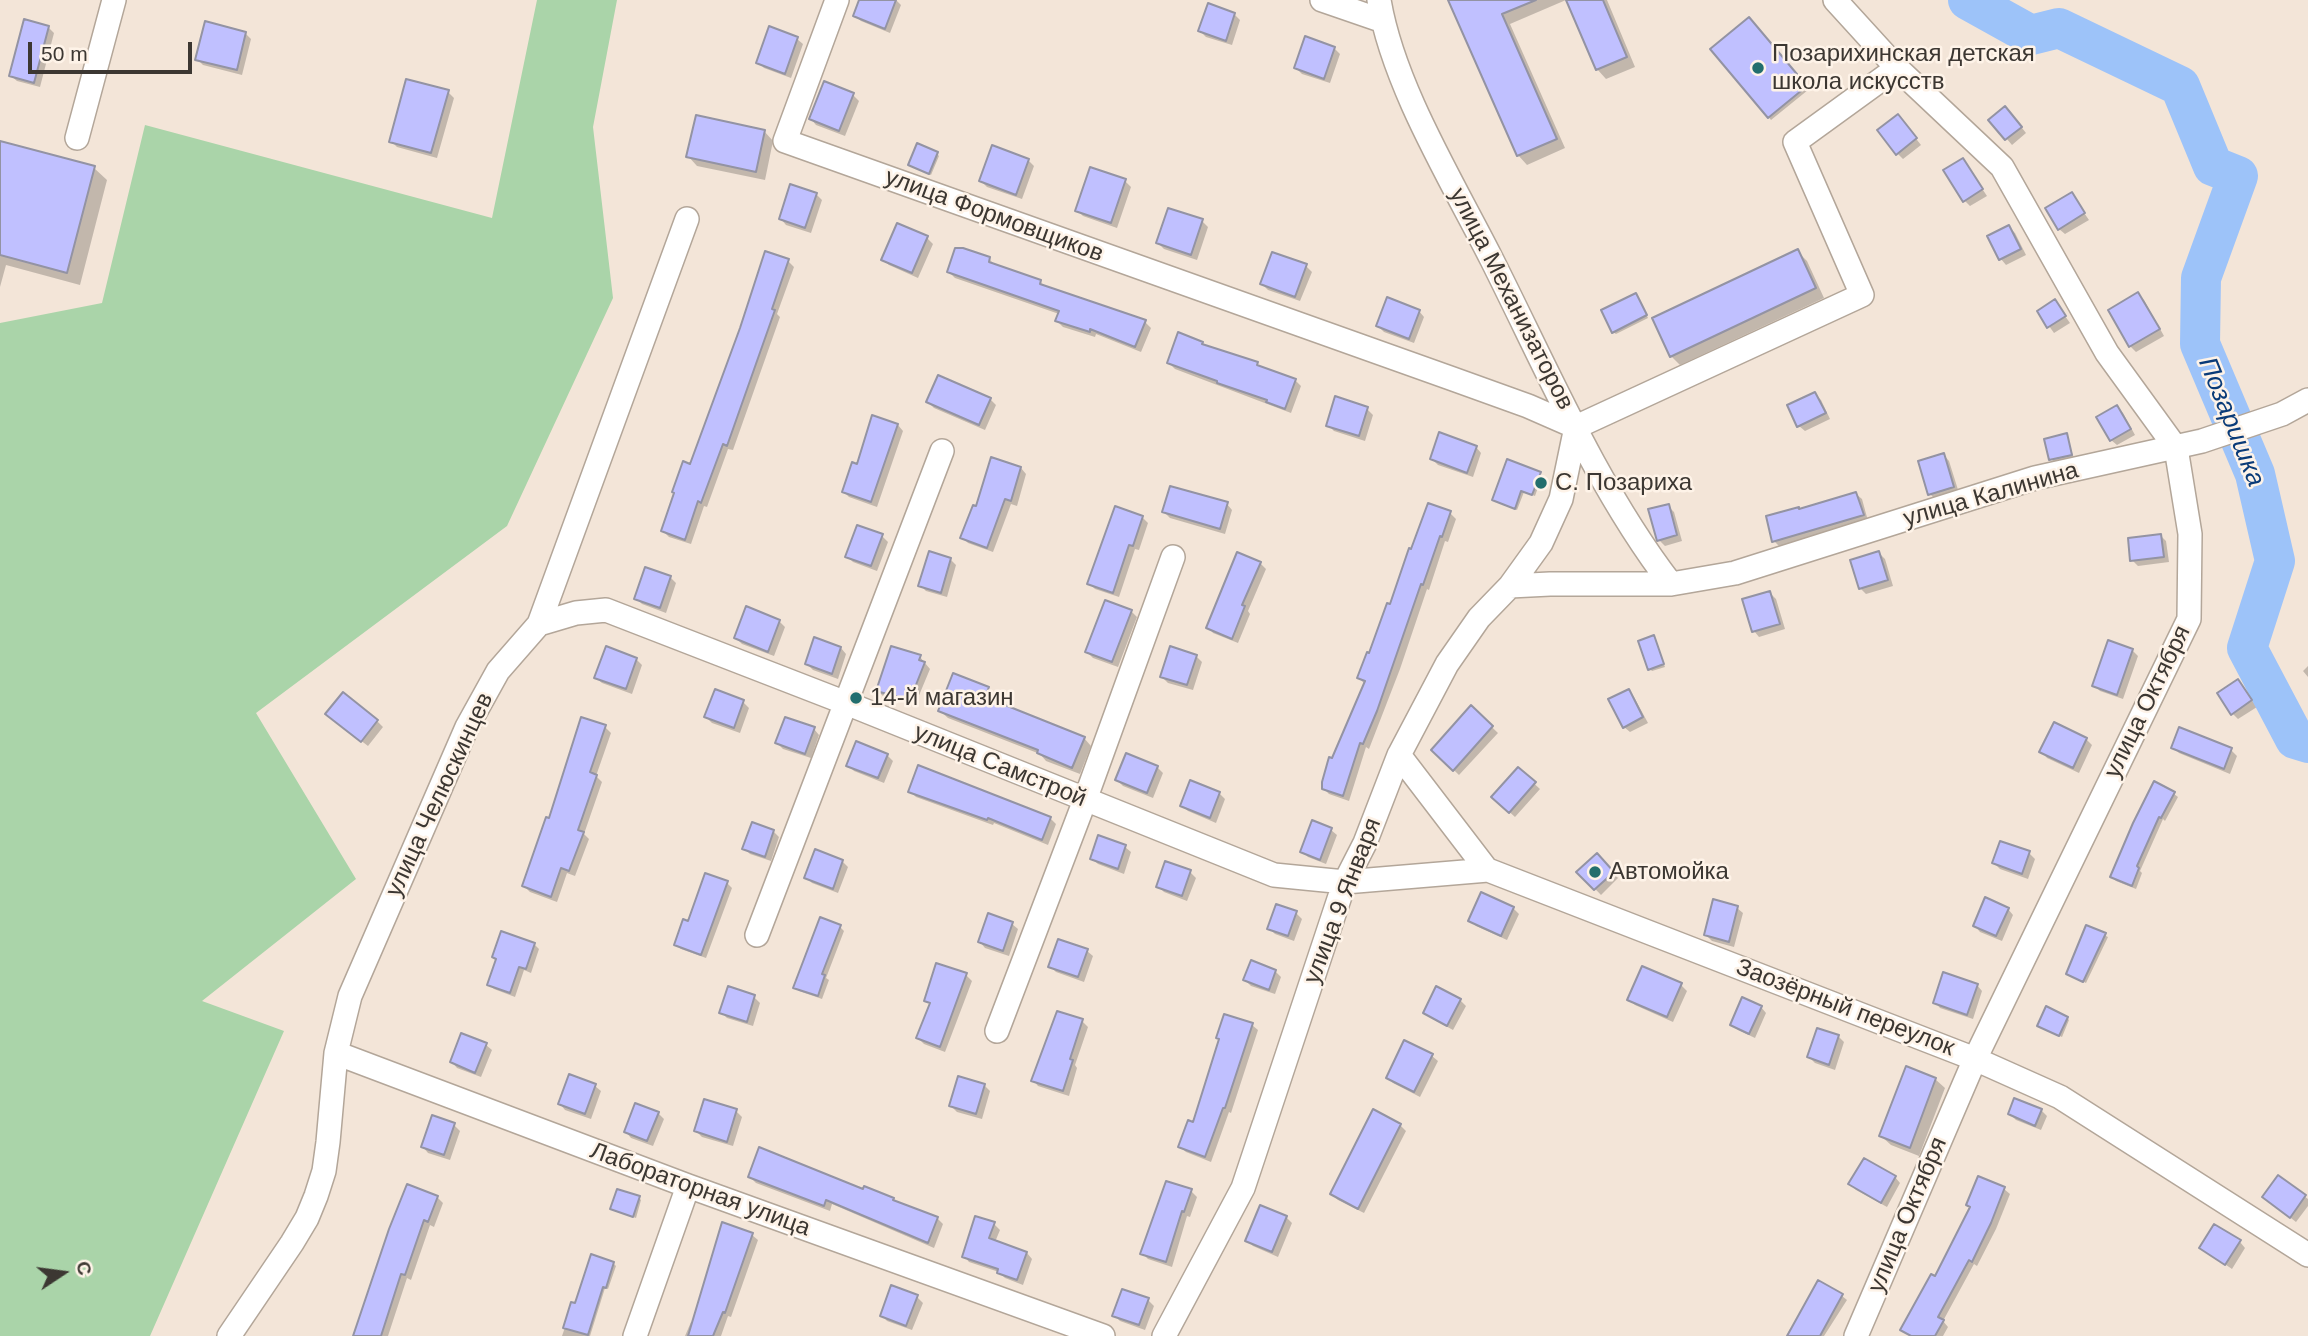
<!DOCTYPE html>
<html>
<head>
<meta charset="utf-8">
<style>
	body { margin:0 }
	#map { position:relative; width:2308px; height:1336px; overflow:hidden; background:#f3e5d8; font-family:Arial,sans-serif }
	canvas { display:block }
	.north { position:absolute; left:28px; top:1238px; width:70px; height:70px; -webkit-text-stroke:5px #fef3e8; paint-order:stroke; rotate:77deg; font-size:19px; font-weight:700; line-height:28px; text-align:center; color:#3c3732 }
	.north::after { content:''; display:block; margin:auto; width:24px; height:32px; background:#3c3732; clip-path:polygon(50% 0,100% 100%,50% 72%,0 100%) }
	.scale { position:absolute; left:28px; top:42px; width:164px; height:32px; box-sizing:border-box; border:4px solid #3c3732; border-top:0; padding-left:9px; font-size:21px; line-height:24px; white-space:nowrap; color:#3c3732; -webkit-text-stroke:5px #fef3e8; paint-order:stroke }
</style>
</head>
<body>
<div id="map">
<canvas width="2308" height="1336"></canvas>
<div class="north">С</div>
<div class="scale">50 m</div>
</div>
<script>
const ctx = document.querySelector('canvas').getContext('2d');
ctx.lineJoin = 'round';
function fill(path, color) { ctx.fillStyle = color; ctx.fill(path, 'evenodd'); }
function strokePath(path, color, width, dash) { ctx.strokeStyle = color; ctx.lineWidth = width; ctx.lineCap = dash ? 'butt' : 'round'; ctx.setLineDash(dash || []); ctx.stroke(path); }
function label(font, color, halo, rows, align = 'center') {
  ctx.font = font + ' Arial,sans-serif'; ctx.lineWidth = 5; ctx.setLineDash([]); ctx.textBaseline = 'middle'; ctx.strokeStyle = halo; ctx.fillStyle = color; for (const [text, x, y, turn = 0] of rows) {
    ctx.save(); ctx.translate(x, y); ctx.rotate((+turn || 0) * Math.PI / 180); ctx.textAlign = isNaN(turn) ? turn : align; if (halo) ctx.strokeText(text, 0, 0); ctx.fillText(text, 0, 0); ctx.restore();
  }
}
const green = new Path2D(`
	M537,0H617L593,127L613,298L507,526L256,713L356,879L202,1001L284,1031L150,1336H0V323L102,303L145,125L492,218Z`);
const shadow = new Path2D(`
	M861,0H896L901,5L890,33L861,21L855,16Z
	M1450,0H1566L1510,24L1565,148L1527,165L1518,155Z
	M1568,0H1607L1635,67L1606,79L1597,69Z
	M1234,14L1240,20L1232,45L1206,37L1200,31Z
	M1749,19L1808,90L1771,120L1713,49Z
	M48,27L54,33L40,87L17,81L11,76Z
	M245,33L251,39L242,75L203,65L197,59Z
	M797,39L803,44L791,78L764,68L758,62Z
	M1334,48L1340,54L1330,83L1302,74L1296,68Z
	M825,83L853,95L859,101L845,136L816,125L811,119Z
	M448,92L454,98L437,158L397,147L391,141Z
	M2011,114L2026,133L2012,145L1991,120Z
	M1903,122L1921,145L1903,159L1897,153Z
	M764,131L773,141L765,180L697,166L688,156Z
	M0,143L94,168L107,180L80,285L6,265L0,287Z
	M937,154L939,156L931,175L910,165Z
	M1028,160L1034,166L1022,199L987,187L981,181Z
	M1963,160L1987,196L1970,206L1964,200Z
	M1125,181L1131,187L1117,228L1083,216L1077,210Z
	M816,194L822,200L811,233L786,225L781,219Z
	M2071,194L2089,220L2065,234L2059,229Z
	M1202,221L1208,227L1197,260L1164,249L1158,243Z
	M2009,227L2015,233L2026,255L2006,265L2001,259Z
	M927,238L933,244L918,278L889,265L883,260Z
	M1797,251L1807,261L1824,298L1680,365L1671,356Z
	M766,253L788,261L794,267L777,314L780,317L733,450L728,449L707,507L704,506L691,544L669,537L663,531L691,466L742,328Z
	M989,259L995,265L1040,281L1046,288L1145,322L1151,328L1141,352L1096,334L1095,337L1063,327L1057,321L1059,314L955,278L949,272Z
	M1306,266L1312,272L1300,301L1268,290L1262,284Z
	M2138,294L2144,300L2164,336L2136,352L2130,346Z
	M1638,298L1648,318L1616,334L1613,332Z
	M2055,302L2070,323L2054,333L2039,312Z
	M1419,311L1424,317L1414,343L1384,332L1378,326Z
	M1202,343L1206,347L1257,363L1263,369L1295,380L1301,386L1291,413L1175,369L1169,363Z
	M1815,394L1821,400L1830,419L1805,431L1799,426Z
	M990,399L996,405L985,430L934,408L928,402Z
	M2117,407L2123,413L2135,435L2117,445L2111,440Z
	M1367,409L1373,415L1365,441L1334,431L1328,425Z
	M898,425L903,431L877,507L849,497L844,492L859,466Z
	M2066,435L2074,458L2053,462L2046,441Z
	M1476,447L1481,453L1473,477L1438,465L1432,459Z
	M1944,455L1949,461L1959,493L1936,500L1930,494Z
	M1021,468L1026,474L1017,506L1011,504L993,552L968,543L962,537L977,508Z
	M1540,473L1542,476L1535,496L1524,492L1517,510L1496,501Z
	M1856,494L1862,499L1868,521L1780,547L1774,541L1798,509Z
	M1227,504L1232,510L1225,534L1170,518L1164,512Z
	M1429,505L1450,513L1456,519L1448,542L1445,541L1429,590L1427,589L1400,669L1369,749L1366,747L1349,801L1329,794L1323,788L1365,684L1359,678L1391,606Z
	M1668,506L1674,512L1682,541L1665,546L1659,540Z
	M1142,517L1148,523L1139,550L1135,549L1119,597L1095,589L1089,583Z
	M2160,535L2166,541L2169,562L2138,566L2132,560Z
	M882,536L888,542L877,571L853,562L847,556Z
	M1879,553L1885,559L1893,586L1866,594L1860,588Z
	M950,559L956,565L947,597L926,591L920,585Z
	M1260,563L1266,569L1248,611L1250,614L1238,643L1213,633L1208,627Z
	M670,577L676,583L666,613L642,604L636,598Z
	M1770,593L1776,599L1785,629L1759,637L1754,631Z
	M1131,611L1137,617L1118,667L1093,658L1087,652Z
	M779,621L785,627L774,656L742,644L736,638Z
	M1653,637L1665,667L1652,671L1650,669Z
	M841,648L846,654L838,679L813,670L807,664Z
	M2132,650L2138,656L2123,699L2100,691L2094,685Z
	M1196,656L1202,662L1193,690L1168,683L1162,677Z
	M920,657L930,669L915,705L884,697L878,691Z
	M636,659L642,665L632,694L602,683L596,678Z
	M2308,666V677L2303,671Z
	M2238,681L2257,707L2238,719L2232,713Z
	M988,689L996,696L993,703L1084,738L1091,746L1080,774L1046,761L1040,754L948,718L940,711Z
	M1628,691L1634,697L1648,723L1630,732L1624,727Z
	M743,702L749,708L740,733L712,723L706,717Z
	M1472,708L1498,733L1459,775L1433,750Z
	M334,720L377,721L383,727L368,746Z
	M605,727L611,733L596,776L602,782L584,834L589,839L575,876L567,873L557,902L530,892L524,886L550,821Z
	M814,729L819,735L811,758L783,749L777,743Z
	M2086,739L2092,745L2079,773L2047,758L2042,752Z
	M2173,747L2231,750L2237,756L2230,774L2179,753Z
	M887,755L893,761L884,783L854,771L848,765Z
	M1157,767L1163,773L1153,798L1123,786L1117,780Z
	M1518,769L1540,789L1515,817L1493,797Z
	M910,791L1050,818L1056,824L1048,845L994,823L993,825L916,797Z
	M1219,793L1225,799L1216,823L1188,811L1182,806Z
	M2174,794L2178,797L2165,821L2163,819L2140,871L2142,873L2136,889L2116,881L2112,877Z
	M1331,830L1337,835L1326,864L1308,857L1302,851Z
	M773,831L779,837L771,861L750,854L744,848Z
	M1125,847L1131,852L1124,874L1098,864L1092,859Z
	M2029,853L2035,859L2028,879L2000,869L1994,863Z
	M1597,856L1618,878L1601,895L1579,872Z
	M842,861L848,867L838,893L812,883L806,877Z
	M1190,872L1196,878L1187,901L1164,892L1158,886Z
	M706,875L727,883L732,888L706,958L681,949L676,945L689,923Z
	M1513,908L1519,914L1507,940L1476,926L1470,920Z
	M1737,908L1743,913L1734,947L1712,941L1706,935Z
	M2008,909L2013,915L2002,941L1980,932L1975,926Z
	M1296,913L1302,919L1294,941L1275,934L1269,928Z
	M1012,924L1018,929L1009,956L985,948L980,942Z
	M840,927L844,931L826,978L829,980L822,999L799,991L795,987Z
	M2087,927L2108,937L2086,983L2068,974Z
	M534,944L539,949L531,973L524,970L515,997L494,989L489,984L498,960Z
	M1087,951L1093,956L1084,982L1056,972L1050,966Z
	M1275,971L1281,977L1275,994L1251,986L1245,980Z
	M966,975L972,981L945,1052L924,1044L918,1038L931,1005L926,1000Z
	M1681,985L1687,991L1673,1022L1635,1005L1629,999Z
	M1977,985L1982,991L1973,1019L1940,1008L1935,1002Z
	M754,997L760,1003L753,1026L727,1018L721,1012Z
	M1460,1000L1466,1006L1453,1030L1431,1018L1425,1012Z
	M1761,1007L1766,1013L1755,1038L1738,1030L1732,1025Z
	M2067,1018L2069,1020L2062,1037L2042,1028Z
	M1082,1021L1088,1027L1075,1065L1077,1068L1069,1096L1038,1086L1033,1080L1042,1052L1044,1053Z
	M1252,1025L1258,1030L1231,1113L1229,1112L1211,1162L1186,1152L1180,1147Z
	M1818,1030L1839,1037L1844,1042L1835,1070L1815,1063L1809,1057Z
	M486,1045L492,1050L481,1077L457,1068L452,1062Z
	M1432,1056L1438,1061L1420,1097L1393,1083L1388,1077Z
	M1935,1079L1945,1088L1919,1156L1891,1145L1881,1136Z
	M984,1085L990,1091L982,1119L957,1112L951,1106Z
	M595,1086L601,1091L591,1119L565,1110L560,1104Z
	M2041,1110L2047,1116L2041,1130L2016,1120L2010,1114Z
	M736,1111L742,1117L733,1146L702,1137L696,1131Z
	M658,1113L664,1119L653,1146L631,1138L626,1132Z
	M454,1125L460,1131L450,1160L428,1153L423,1147Z
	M1400,1125L1406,1131L1364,1213L1338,1200L1332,1194Z
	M750,1177L864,1192L893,1200L897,1203L937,1218L943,1224L934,1248L832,1204L830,1211L756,1183Z
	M1895,1177L1900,1183L1887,1207L1856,1190L1850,1184Z
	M2278,1177L2308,1199V1206L2296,1222L2264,1197Z
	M1979,1178L2004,1189L2010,1194L1996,1229L1977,1266L1974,1264L1943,1321L1948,1327L1943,1336H1910L1903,1330L1935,1278L1972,1208Z
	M1191,1191L1197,1197L1190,1217L1187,1216L1172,1267L1148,1259L1142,1253Z
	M437,1197L443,1203L434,1227L430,1225L411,1280L407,1278L388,1336H354Z
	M639,1198L641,1200L636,1218L612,1209Z
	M1286,1217L1292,1223L1278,1257L1253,1246L1247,1240Z
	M994,1224L1000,1230L995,1242L1027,1253L1032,1259L1023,1285L1005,1278L999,1272L969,1262L964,1256Z
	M752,1235L758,1240L731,1317L728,1316L721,1336H685L691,1322L694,1323Z
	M2240,1242L2245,1248L2232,1269L2201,1248Z
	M613,1263L616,1266L608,1289L605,1288L590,1336H562L573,1304L576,1305Z
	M1842,1296L1847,1300L1824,1336H1786L1790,1329L1792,1330Z
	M917,1297L923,1303L912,1330L887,1321L882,1315Z
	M1148,1300L1154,1306L1145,1330L1120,1321L1114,1315Z`);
const river = new Path2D(`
	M1968,0L2031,35L2059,28L2180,86L2213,166L2238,176L2201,278L2200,344L2255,474L2275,561L2247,648L2295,739L2308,743`);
const building = new Path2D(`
	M859,0H896L885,29L853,16Z
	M1448,0H1536L1502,14L1557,139L1517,156Z
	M1566,0H1603L1627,57L1596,70Z
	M1208,3L1235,13L1226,41L1198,31Z
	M1749,17L1807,86L1768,118L1710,49Z
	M24,19L49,26L34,83L9,76Z
	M205,21L246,32L237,70L195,60Z
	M769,26L798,37L785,74L756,63Z
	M1305,36L1335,47L1324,79L1294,68Z
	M406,79L449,90L431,153L389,142Z
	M824,81L854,93L839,131L809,119Z
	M2005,106L2022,127L2005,140L1988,120Z
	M1898,114L1917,138L1896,155L1877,130Z
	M696,115L765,130L756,172L686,157Z
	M0,141L95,166L67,273L0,255Z
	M917,143L938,152L929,174L908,165Z
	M992,145L1029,159L1016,195L979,181Z
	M1963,158L1983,189L1963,202L1943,170Z
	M1090,167L1126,179L1111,223L1075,211Z
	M790,184L817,193L805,228L779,219Z
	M2072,192L2085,213L2058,230L2045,208Z
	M1168,208L1203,219L1191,255L1156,243Z
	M897,223L928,236L912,273L881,260Z
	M2009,225L2021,249L1999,260L1987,236Z
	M955,248H963L990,257L989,262L1041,280L1040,284L1146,320L1135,347L1090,329V332L1055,321L1059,311L947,272Z
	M1798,249L1816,288L1670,357L1652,318Z
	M765,251L789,259L772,309L775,310L727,446L723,444L701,503L698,501L685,540L661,531L674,493L672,492L683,461L690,464L740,328Z
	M1272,252L1307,264L1295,297L1260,284Z
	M2138,292L2160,329L2129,347L2108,310Z
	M1636,293L1647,315L1612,333L1601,310Z
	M1387,297L1420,310L1409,339L1376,326Z
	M2055,299L2066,316L2047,328L2037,311Z
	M1178,332L1203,342L1202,344L1258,362L1257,365L1296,379L1285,409L1266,402L1267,400L1217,383V381L1167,363Z
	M938,375L991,398L979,425L926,402Z
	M1815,392L1826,413L1797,427L1787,405Z
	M1335,396L1368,407L1359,436L1326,426Z
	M2117,405L2131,429L2110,441L2096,417Z
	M872,415L898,424L871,502L842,492L852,462L857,464Z
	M1439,432L1477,446L1467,473L1430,459Z
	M2067,433L2072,455L2049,460L2044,439Z
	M1944,453L1954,487L1928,495L1918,461Z
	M991,457L1021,467L1011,501L1005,499L987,548L960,538L973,505L976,506Z
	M1507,459L1541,472L1532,495L1521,491L1515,509L1492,500Z
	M1170,486L1228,502L1220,529L1162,512Z
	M1856,492L1864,515L1772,542L1766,516L1799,507V509Z
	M1428,503L1451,511L1442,537L1440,536L1423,585L1421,584L1377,711L1363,744L1360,743L1343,796L1322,789V782L1329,757L1332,758L1365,681L1357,678L1367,652L1369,653L1387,603L1390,604L1409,548L1411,549Z
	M1669,504L1677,535L1657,541L1648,509Z
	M1115,506L1143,516L1133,546L1129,545L1113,593L1087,584Z
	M857,525L883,534L871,566L845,557Z
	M2161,534L2164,557L2130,561L2128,538Z
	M929,551L951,558L941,593L918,586Z
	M1879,551L1888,580L1859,589L1850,560Z
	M1237,552L1261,562L1242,605L1245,606L1232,639L1206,628Z
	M645,567L671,576L660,608L634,599Z
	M1770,591L1780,624L1752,632L1742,599Z
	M1105,600L1132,610L1112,662L1085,652Z
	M746,606L780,620L768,652L734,638Z
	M1654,635L1664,664L1648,670L1638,641Z
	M814,637L841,647L832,674L805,664Z
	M2108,640L2133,649L2117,695L2092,686Z
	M606,646L637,658L626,689L594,678Z
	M891,646L921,655L919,660L925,662L910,700L876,691Z
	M1170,646L1197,655L1187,685L1160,677Z
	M953,673L989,687L985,697L1085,737L1072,768L1037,753L1038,750L938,711Z
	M2238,679L2252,700L2231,715L2217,693Z
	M715,689L744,700L734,728L704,717Z
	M1629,689L1643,717L1623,728L1608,699Z
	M343,692L378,720L361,742L325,714Z
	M1471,705L1493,726L1453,771L1431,750Z
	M581,717L606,725L590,772L597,775L578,830L584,832L569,871L561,868L551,897L522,886L546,817L549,818Z
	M785,717L815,727L805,754L775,743Z
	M2054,722L2087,738L2073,768L2039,752Z
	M2179,727L2232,748L2224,769L2171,748Z
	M856,741L888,754L878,778L846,766Z
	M1126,753L1158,766L1147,793L1115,780Z
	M918,765L1051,817L1042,840L988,818L987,820L908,792Z
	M1518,767L1536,782L1509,813L1491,797Z
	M1190,780L1220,792L1210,818L1180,806Z
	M2154,781L2175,792L2161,818L2159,817L2137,866L2139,868L2132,886L2110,877L2133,823Z
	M1312,820L1332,828L1320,860L1300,852Z
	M752,822L774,830L765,857L742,849Z
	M1098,835L1126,845L1118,869L1090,859Z
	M2000,841L2030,851L2022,874L1992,863Z
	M815,849L843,860L833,889L804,878Z
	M1597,853L1614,872L1594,890L1576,872Z
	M1165,861L1191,870L1182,896L1156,887Z
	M705,873L728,881L701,955L674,945L683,919L688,921Z
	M1481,892L1514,907L1501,936L1468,921Z
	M1985,897L2009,908L1996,936L1973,926Z
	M1713,899L1738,906L1729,942L1704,935Z
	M1276,904L1297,911L1288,936L1267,929Z
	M988,913L1013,922L1003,951L978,942Z
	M820,917L841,925L822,974L825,975L818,996L793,988Z
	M2086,925L2106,933L2083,982L2066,974Z
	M501,931L535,943L526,969L519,967L510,993L487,985L496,959L492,957Z
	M1058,939L1088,949L1078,977L1048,967Z
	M1251,960L1276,970L1269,990L1243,980Z
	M936,963L967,973L940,1047L916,1038L930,1003L924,1001Z
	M1642,966L1682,983L1667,1017L1627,1000Z
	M1943,972L1978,984L1967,1015L1933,1003Z
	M728,986L755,995L747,1022L719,1013Z
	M1436,986L1461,999L1447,1026L1423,1013Z
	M1742,997L1762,1006L1749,1034L1730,1025Z
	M2046,1006L2068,1017L2059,1036L2037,1026Z
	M1057,1011L1083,1019L1070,1059L1073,1060L1063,1091L1031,1081Z
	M1224,1014L1253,1023L1225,1108H1223L1205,1157L1178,1147L1188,1120L1193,1122L1219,1039L1216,1038Z
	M1817,1028L1839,1035L1829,1065L1807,1057Z
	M461,1033L487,1043L475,1073L450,1062Z
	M1404,1040L1433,1054L1414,1092L1386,1078Z
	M1906,1066L1936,1078L1910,1148L1879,1136Z
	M569,1074L596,1084L585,1114L558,1104Z
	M958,1076L985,1084L976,1114L949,1106Z
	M2014,1098L2042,1109L2035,1126L2008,1114Z
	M704,1099L737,1109L727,1142L694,1131Z
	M635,1103L659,1112L647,1141L624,1132Z
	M1373,1109L1401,1124L1358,1209L1330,1194Z
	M432,1115L455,1123L444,1155L421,1147Z
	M759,1147L863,1189L864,1186L894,1198L893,1200L938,1217L928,1243L826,1200L824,1206L748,1177Z
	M1864,1158L1896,1176L1881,1203L1848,1184Z
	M2278,1175L2306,1195L2290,1218L2262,1197Z
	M1978,1176L2005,1187L1991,1223L1972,1262L1969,1260L1938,1317L1944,1320L1935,1336H1911L1900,1330L1931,1274L1935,1276L1970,1207L1966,1205Z
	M1166,1181L1192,1189L1184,1212L1182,1211L1166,1262L1140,1254Z
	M407,1184L438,1196L428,1222L424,1220L405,1275L401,1274L381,1336H353L389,1229Z
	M617,1189L640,1196L633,1217L610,1209Z
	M1260,1205L1287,1216L1272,1252L1245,1241Z
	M975,1216L995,1222L989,1238L1027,1252L1017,1280L997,1273L998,1269L962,1257Z
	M722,1222L753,1233L725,1313L723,1312L713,1336H688Z
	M2214,1224L2241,1240L2225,1265L2199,1248Z
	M591,1254L614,1262L606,1288L603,1287L588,1335L563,1328L571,1302L575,1303Z
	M1818,1280L1843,1294L1820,1336H1787Z
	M891,1285L918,1295L906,1326L880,1316Z
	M1122,1289L1149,1298L1139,1325L1112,1316Z`);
const minor = new Path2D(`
	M837,0L785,141L1453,379L1528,406L1576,427
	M1322,0L1383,21
	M1379,0C1393,85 1452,181 1491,258C1546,367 1597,488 1671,584
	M1835,0L1897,68L2002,167L2107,353L2176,448L2190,534L2189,619L1975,1059L1856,1336
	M77,138L114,0
	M1576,427L1862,295L1795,142L1897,68
	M1510,586L1550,584H1671L1735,573L2035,478L2202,441L2282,414L2308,400
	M539,624L576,613L606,610L846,703L1274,875L1345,882L1488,870L1975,1059L2060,1097L2308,1255
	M1399,755L1487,870
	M757,935L942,451
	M997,1031L1085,800L1173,557
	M336,1053L688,1186L1103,1336
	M229,1336L292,1243L307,1218L316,1196L324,1171L328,1142L336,1053L350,996L467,727L498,671L539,624L687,219
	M635,1336L688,1186
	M1164,1336L1243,1188L1344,884L1365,843L1399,755L1447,664L1479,618L1510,586L1541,543L1561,499L1576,427`);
const markers = [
	[1758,68,7,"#236e6d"],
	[1541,483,7,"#236e6d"],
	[856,698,7,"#236e6d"],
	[1595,872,7,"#236e6d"]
];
const poiNames = [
	["Позарихинская детская",1772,54],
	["школа искусств",1772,82],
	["С. Позариха",1555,483],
	["14-й магазин",870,698],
	["Автомойка",1609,872]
];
const streetNames = [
	["улица Формовщиков",994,216,20],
	["улица Механизаторов",1511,299,63],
	["улица Калинина",1991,495,-16],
	["улица Октября",2148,702,-64],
	["улица Самстрой",1000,766,22],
	["улица Челюскинцев",440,795,-65],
	["улица 9 Января",1343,901,-69],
	["Заозёрный переулок",1845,1008,21],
	["Лабораторная улица",700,1190,20],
	["улица Октября",1908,1215,-67]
];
const waterNames = [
	["Позаришка",2231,422,68]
];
fill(green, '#aad4a9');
fill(shadow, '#0003');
strokePath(river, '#9dc3f9', 40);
fill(building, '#c0c0ff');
strokePath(building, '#9393a3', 2);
strokePath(minor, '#b3a699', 26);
strokePath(minor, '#fff', 23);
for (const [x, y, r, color] of markers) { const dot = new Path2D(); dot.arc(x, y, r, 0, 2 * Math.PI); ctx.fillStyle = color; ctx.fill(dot); strokePath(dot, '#fef3e8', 2.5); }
label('24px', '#3c3732', '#fef3e8', poiNames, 'left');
label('24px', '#3c3732', '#fef3e8', streetNames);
label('italic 26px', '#0a3b78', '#fef3e8', waterNames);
</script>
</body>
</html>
